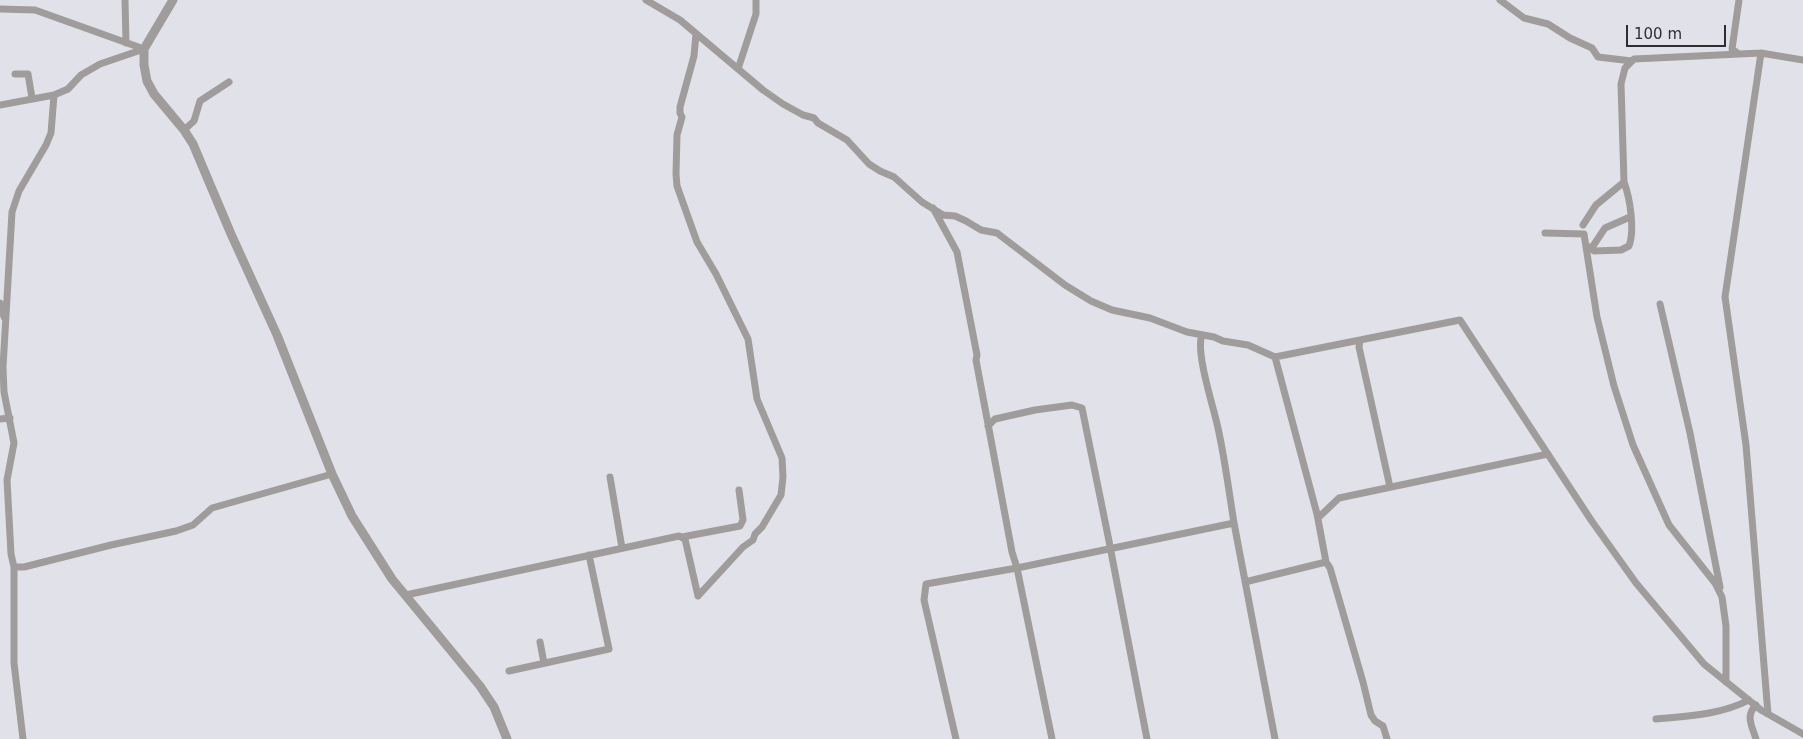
<!DOCTYPE html>
<html>
<head>
<meta charset="utf-8">
<style>
	body { margin:0 }
	#map { position:relative; width:1803px; height:739px; overflow:hidden; background:#e1e2e9; font-family:"DejaVu Sans",sans-serif }
	canvas { display:block }
	.scale { position:absolute; left:1626px; top:25px; width:100px; height:22px; box-sizing:border-box; border:2px solid #2d2e30; border-top:0; padding-left:6px; font-size:15px; line-height:18px; white-space:nowrap; color:#2d2e30; -webkit-text-stroke:4px #e1e2e9; paint-order:stroke }
</style>
</head>
<body>
<div id="map">
<canvas width="1803" height="739"></canvas>
<div class="scale">100 m</div>
</div>
<script>
const ctx = document.querySelector('canvas').getContext('2d');
ctx.lineJoin = 'round';
function strokePath(path, color, width, dash) { ctx.strokeStyle = color; ctx.lineWidth = width; ctx.lineCap = dash ? 'butt' : 'round'; ctx.setLineDash(dash || []); ctx.stroke(path); }
const minor = new Path2D(`
	M125,0L126,43
	M646,0L680,20L763,90L783,104L803,115L814,118L818,123L847,140L869,164L880,171L894,177L922,202L943,215L955,216L966,221L981,230L997,233L1065,285L1091,301L1112,310L1150,318L1187,332L1214,337L1223,341L1248,345L1275,357
	M1500,0L1524,18L1548,24L1570,38L1592,48L1598,57L1632,61
	M1739,0L1732,49L1739,54
	M0,9L35,10L144,49
	M696,34L694,56L680,107V113L682,117L677,135L676,174L677,186L697,242L716,274L748,339L757,399L782,458L783,477L781,495L762,527L755,534L753,540L743,547L698,596
	M1761,53L1725,297L1746,445L1768,714
	M738,69L756,14V0
	M15,74H28L32,98
	M54,95L51,133L46,145L19,191L12,212L3,367L4,392L14,443L7,480L11,554L14,567H24L111,545L176,531L193,525L212,508L332,474
	M0,105L54,95L68,89L81,75L100,64L144,49
	M184,130L194,121L200,101L229,82
	M933,208L957,252L977,355L976,360L1012,552L1017,568L1234,523L1275,739
	M1583,225L1596,205L1624,182
	M1545,233L1584,234L1597,317L1614,386L1633,445L1669,525L1715,583L1722,597L1726,626V682
	M1586,245L1594,251L1621,250L1629,246C1635,230 1630,198 1624,182L1621,84L1625,68L1634,59L1761,53L1803,60
	M1591,249L1605,228L1630,217
	M0,303L4,317
	M1660,304L1690,433L1720,587
	M1202,335C1195,352 1214,408 1218,428C1225,460 1229,492 1234,523
	M1360,340L1359,347L1390,487
	M0,419L10,418
	M988,426L995,419L1035,410L1072,405L1082,408L1108,536L1147,739
	M610,477L622,548
	M1318,518L1339,498L1548,454
	M682,537L740,526L743,520L739,490
	M1326,562L1317,514L1275,357L1460,320L1591,520L1636,583L1704,664L1761,710L1803,734
	M14,567V663L23,739
	M1245,582L1326,562L1330,568L1363,682L1371,715L1375,721L1383,726L1387,739
	M406,595L679,536L685,539L698,596
	M540,642L544,663
	M509,671L609,649L589,555
	M1656,719C1688,716 1720,715 1749,700
	M956,739L924,600L926,584L1017,568L1052,739
	M1756,739C1752,726 1745,716 1756,705`);
const tertiary = new Path2D(`
	M173,0L144,49V65L147,81L154,94L184,130L193,144L231,234L277,335L332,474L352,516L392,579L480,686L494,707L507,739`);
strokePath(minor, '#a09c9b', 7);
strokePath(tertiary, '#a09c9b', 9);
</script>
</body>
</html>
